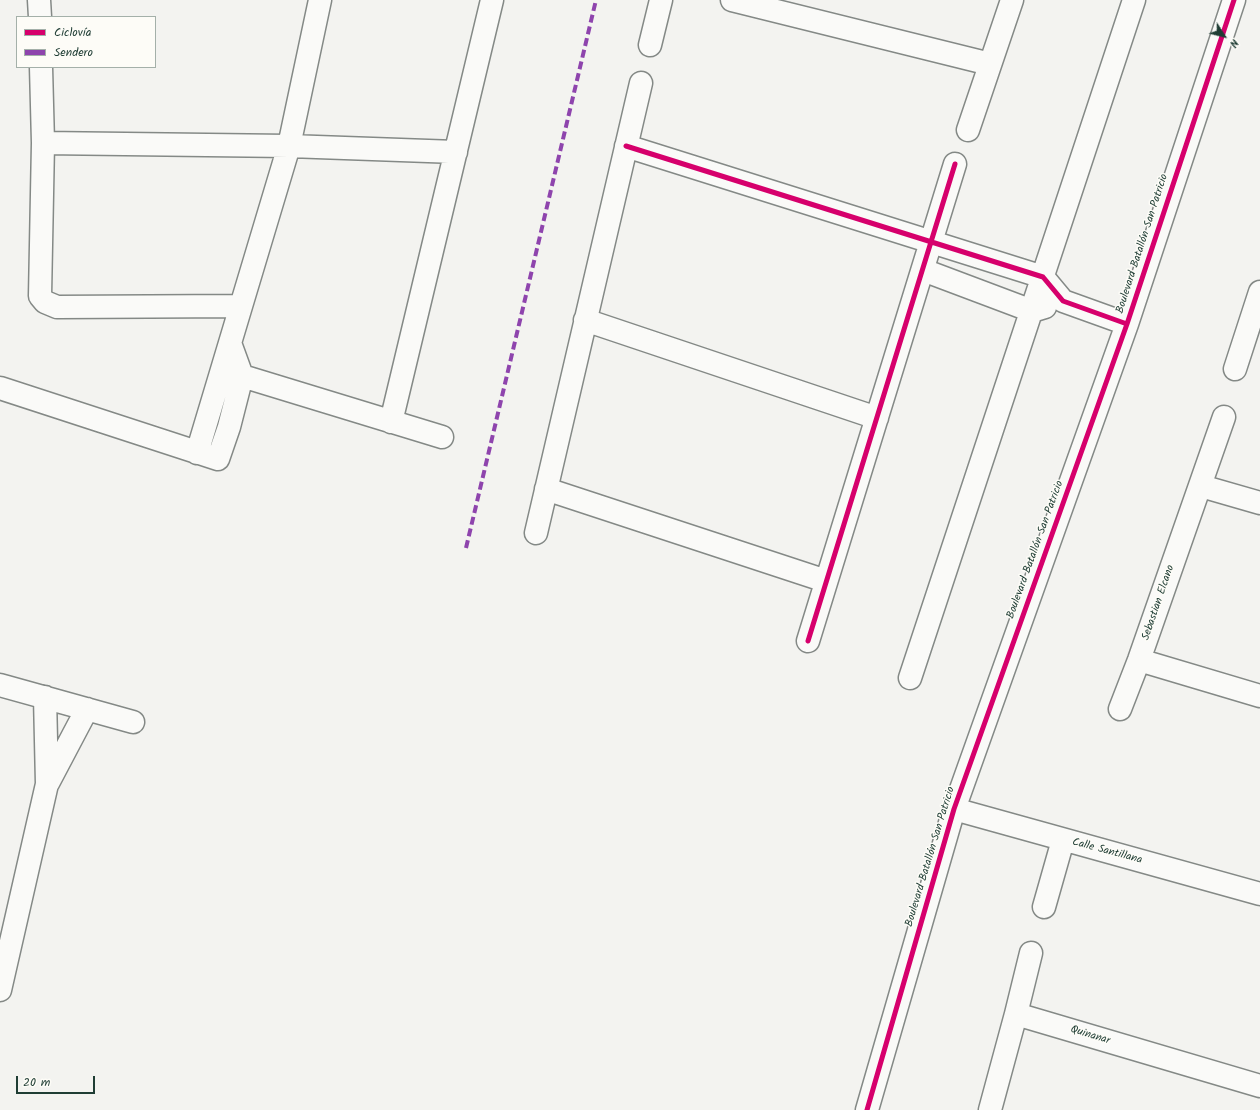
<!DOCTYPE html>
<html>
<head>
<meta charset="utf-8">
<style>
	body { margin:0 }
	#map { position:relative; width:1260px; height:1110px; overflow:hidden; background:#f3f3f0; font-family:Kalam,sans-serif }
	canvas { display:block }
	.legend { position:absolute; left:16px; top:16px; width:140px; height:52px; box-sizing:border-box; background:#fdfcf7; border:1px solid #a4b0a9; margin:0; padding:5px 7px; list-style:none; font-size:12px; color:#1f3d34 }
	.legend li { display:flex; align-items:center; gap:8px; height:20px }
	.legend b { width:20px; border:1px solid #a4b0a9 }
	.north { position:absolute; left:1204px; top:16px; width:40px; height:40px; -webkit-text-stroke:3px #fdfcf7; paint-order:stroke; rotate:126deg; font-size:11px; font-weight:700; line-height:16px; text-align:center; color:#1f3d34 }
	.north::after { content:''; display:block; margin:auto; width:14px; height:18px; background:#1f3d34; clip-path:polygon(50% 0,100% 100%,50% 72%,0 100%) }
	.scale { position:absolute; left:16px; top:1076px; width:79px; height:18px; box-sizing:border-box; border:2px solid #1f3d34; border-top:0; padding-left:5px; font-size:12px; line-height:14px; white-space:nowrap; color:#1f3d34; -webkit-text-stroke:3px #fdfcf7; paint-order:stroke }
</style>
</head>
<body>
<div id="map">
<canvas width="1260" height="1110"></canvas>
<ul class="legend">
<li><b style="height:5px;background:#d6006c"></b>Ciclovía</li>
<li><b style="height:5px;background:#8e44ad"></b>Sendero</li>
</ul>
<div class="north">N</div>
<div class="scale">20 m</div>
</div>
<script>
const ctx = document.querySelector('canvas').getContext('2d');
ctx.lineJoin = 'round';
function strokePath(path, color, width, dash) { ctx.strokeStyle = color; ctx.lineWidth = width; ctx.lineCap = dash ? 'butt' : 'round'; ctx.setLineDash(dash || []); ctx.stroke(path); }
function label(font, color, halo, rows, align = 'center') {
  ctx.font = font + ' Kalam,sans-serif'; ctx.lineWidth = 3; ctx.setLineDash([]); ctx.textBaseline = 'middle'; ctx.strokeStyle = halo; ctx.fillStyle = color; for (const [text, x, y, turn = 0] of rows) {
    ctx.save(); ctx.translate(x, y); ctx.rotate((+turn || 0) * Math.PI / 180); ctx.textAlign = isNaN(turn) ? turn : align; if (halo) ctx.strokeText(text, 0, 0); ctx.fillText(text, 0, 0); ctx.restore();
  }
}
const minor = new Path2D(`
	M39,0L40,17
	M732,0L990,64
	M650,45L661,0
	M41,67L43,143L40,296L45,302L57,307L241,306
	M968,130L1012,0
	M43,143L289,146L456,152
	M626,146L1043,277L1063,301L1127,324
	M923,270L1032,311L1045,307
	M585,320L877,418
	M1235,369L1260,292
	M229,372L442,437
	M0,388L218,459L229,427L242,376L230,343
	M391,422L492,0
	M197,453L289,146L320,0
	M1201,486L1260,503
	M546,489L826,581
	M536,533L641,83
	M808,641L955,164
	M1139,660L1260,696
	M910,678L1134,0
	M0,685L133,722
	M1120,709L1139,660L1224,417
	M48,783L87,709
	M954,809L1260,894
	M1044,907L1063,840
	M0,990L47,784L45,697
	M1016,1014L1031,953
	M867,1110L954,809L1127,324L1234,0
	M990,1110L1016,1014L1260,1086`);
const quiet = new Path2D(`
	M466,548L596,0`);
const cycleway = new Path2D(`
	M626,146L1043,277L1063,301L1127,324
	M808,641L955,164
	M867,1110L954,809L1127,324L1234,0`);
const streetNames = [
	["Boulevard Batallón San Patricio",1143,244,-72],
	["Boulevard Batallón San Patricio",1036,550,-70],
	["Sebastian Elcano",1159,603,-71],
	["Calle Santillana",1107,852,15],
	["Boulevard Batallón San Patricio",931,857,-73],
	["Quinanar",1090,1036,17]
];
strokePath(minor, '#848986', 25);
strokePath(minor, '#fafaf8', 22);
strokePath(quiet, '#8e44ad', 4, [8, 4]);
strokePath(cycleway, '#d6006c', 5);
label('11px', '#1f3d34', '#fdfcf7', streetNames);
</script>
</body>
</html>
